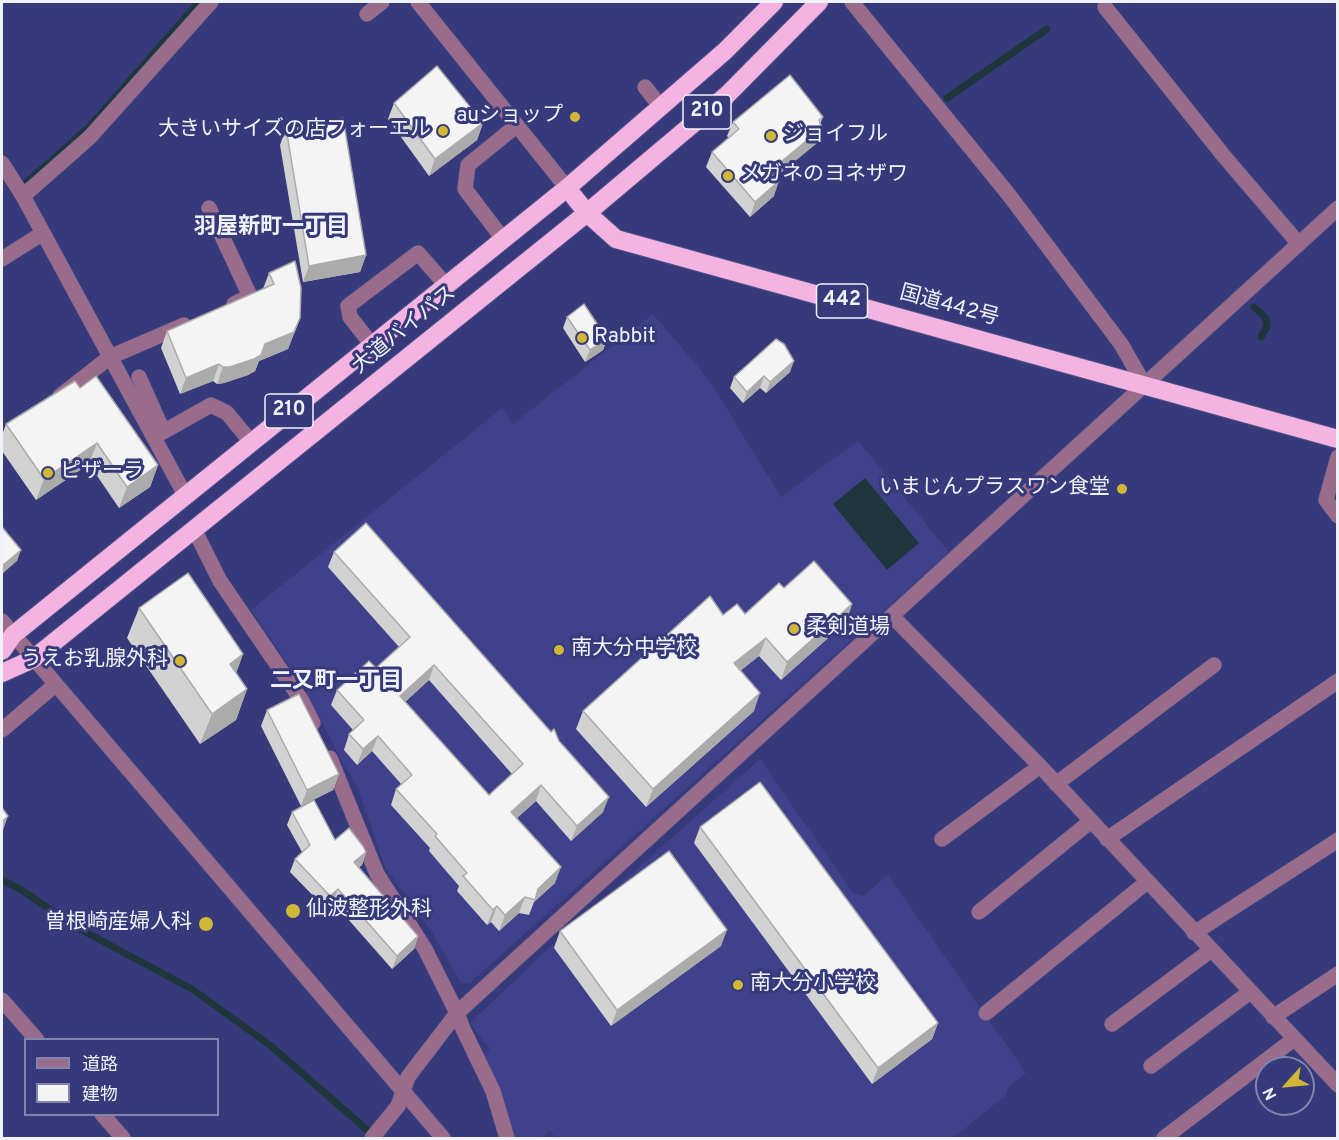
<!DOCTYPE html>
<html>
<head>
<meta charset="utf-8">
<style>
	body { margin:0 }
	#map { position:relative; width:1339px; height:1140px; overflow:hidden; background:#373a7a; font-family:Overpass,"Noto Sans JP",sans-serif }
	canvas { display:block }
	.frame { position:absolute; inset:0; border:3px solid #f0f2fa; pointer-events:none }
	.legend { position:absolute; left:24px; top:1038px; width:195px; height:78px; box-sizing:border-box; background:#373a7a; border:2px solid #8184ad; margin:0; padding:8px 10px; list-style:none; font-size:18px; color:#f0f2fa }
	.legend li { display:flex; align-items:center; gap:12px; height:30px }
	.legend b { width:30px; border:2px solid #8184ad }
	.north { position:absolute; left:1255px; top:1056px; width:60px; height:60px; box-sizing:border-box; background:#373a7a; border:2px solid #8184ad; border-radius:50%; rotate:243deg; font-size:16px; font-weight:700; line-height:24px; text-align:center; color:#f0f2fa }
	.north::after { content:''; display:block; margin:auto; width:21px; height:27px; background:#d0b736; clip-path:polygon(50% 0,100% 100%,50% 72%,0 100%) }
</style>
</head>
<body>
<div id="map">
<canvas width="1339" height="1140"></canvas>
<div class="frame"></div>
<ul class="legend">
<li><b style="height:8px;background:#996c8c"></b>道路</li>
<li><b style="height:16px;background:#f4f4f4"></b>建物</li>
</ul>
<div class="north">N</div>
</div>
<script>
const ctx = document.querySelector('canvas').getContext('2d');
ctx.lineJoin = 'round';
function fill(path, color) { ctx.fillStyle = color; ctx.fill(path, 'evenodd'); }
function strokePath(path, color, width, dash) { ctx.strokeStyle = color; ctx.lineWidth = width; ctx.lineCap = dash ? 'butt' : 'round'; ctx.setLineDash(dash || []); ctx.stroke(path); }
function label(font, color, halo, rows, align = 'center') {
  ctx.font = font + ' Overpass,"Noto Sans JP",sans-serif'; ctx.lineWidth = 6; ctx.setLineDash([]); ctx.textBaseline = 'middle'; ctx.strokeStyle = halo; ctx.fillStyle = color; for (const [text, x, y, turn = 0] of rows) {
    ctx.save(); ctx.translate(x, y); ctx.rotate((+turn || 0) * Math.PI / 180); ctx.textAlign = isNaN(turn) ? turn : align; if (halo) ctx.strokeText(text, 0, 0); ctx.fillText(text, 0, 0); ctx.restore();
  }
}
const built = new Path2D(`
	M653,314L709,380L781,497L858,441L949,552L470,983H461L432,932L385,867L358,788L343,763L305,689L251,610L502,408L513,424Z
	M760,759L853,893L863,896L888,875L1026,1073L1008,1087L1006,1095L953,1138H556L550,1131L541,1138H511L480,1056L490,1050L470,1023L550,947Z`);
const water = new Path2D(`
	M865,478L919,543L887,570L833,504Z`);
const stream = new Path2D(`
	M947,98L1047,29
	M27,182L89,127L199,2
	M1254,307L1265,317L1267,326L1261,337
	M2,880L20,889L76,927L192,989L271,1046L366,1129`);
const minor = new Path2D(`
	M418,2L567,188
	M852,2L1009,195L1121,344L1144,384
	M1105,7L1223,155L1299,244
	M367,14L382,2
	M645,87L661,107
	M2,163L23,196L185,495
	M23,196L90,137L211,2
	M209,208L250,296L234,304
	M503,239L465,189L468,165L516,126
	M2,259L43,233
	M372,345L350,317L348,306L418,253L446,285
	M139,377L163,431
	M60,396L110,357L184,325
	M154,437L211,405L227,413L251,442
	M1338,457L1326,500L1338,516
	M194,529L220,581L302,701L313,723
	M892,616L1040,766L1338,1085
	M2,621L443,1138
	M2,730L55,685
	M330,758L377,874L425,949L457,1013L463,1029L493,1091L507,1138
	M1056,784L1214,665
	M942,839L1040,766
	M1107,839L1338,681
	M979,912L1091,821
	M1194,933L1338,840
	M2,1000L37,1040
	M986,1013L1147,882
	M1273,1017L1338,974
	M1112,1024L1211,950
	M1151,1066L1250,992
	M102,1114L123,1138
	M372,1138L398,1106L408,1077L457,1013L1338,208
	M1164,1138L1294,1039`);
const highway = new Path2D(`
	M567,188L587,213L616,239L1338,439
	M2,651L13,635L567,188L725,51L774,2
	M2,673L33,659L587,213L727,95L819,2`);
const wall = new Path2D(`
	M394,103L483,123L477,140L429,176L388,119Z
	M823,117L820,124L817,143L775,177L774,196L750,217L706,167L712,152L729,138L727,136L733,122Z
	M286,128L366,255L360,272L303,282L280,145Z
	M269,273L300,318L288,349L259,361L255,371L248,375L224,383L217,384L213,381L180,394L161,348L167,331L263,289Z
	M567,317L607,339L603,350L585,362L563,328Z
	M790,372L766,393L760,388L743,403L730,388L734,377Z
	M80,388L158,465L150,487L119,508L89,464L36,500L2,451V435L6,424Z
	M334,552L559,741L603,812L571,841L536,801L517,818L555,883L534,902L529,915L519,913L499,931L491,922L487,925L457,891L459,886L429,851L430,848L391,805L396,789L402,785L372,751L357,765L344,750L349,734L353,730L331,705L337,690L376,668L399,647L328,567ZM429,680L512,774L489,795L405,702Z
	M784,588L852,604L846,622L781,680L759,656L740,671L754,711L646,807L576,729L583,711L723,615L745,614Z
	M139,608L243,654L236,673L247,689L236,720L200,744L127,638Z
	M267,710L339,774L333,790L301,806L261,726Z
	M292,812L335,840L366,852L362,865L359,867L418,936L414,949L392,969L333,902L326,909L290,872L295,859L302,852L287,825Z
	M700,827L938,1023L932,1039L872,1084L694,843Z
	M560,931L721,946L611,1026L554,948Z`);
const shadedWall = new Path2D(`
	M483,123L477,140L429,176L435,159Z
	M822,128L817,143L765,186L770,171Z
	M779,181L774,196L750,217L755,202Z
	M366,255L360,272L303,282L309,266Z
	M300,318L288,349L259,361L255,371L248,375L224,383L217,384L223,367L265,344Z
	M607,339L603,350L585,362L590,350Z
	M794,361L790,372L766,393L770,382Z
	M219,364L213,381L180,394L186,378Z
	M764,376L760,388L743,403L747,392Z
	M97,443L89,464L36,500L44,479Z
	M158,465L150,487L119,508L127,487Z
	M21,550L17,561L2,574V566Z
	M852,604L846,622L781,680L787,662Z
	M766,638L759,656L727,681L734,663Z
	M243,654L232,685L230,664Z
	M434,665L429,680L395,711L400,696Z
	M247,689L236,720L200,744L212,714Z
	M760,693L754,711L646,807L653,789Z
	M378,736L372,751L357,765L363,749Z
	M339,774L333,790L301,806L307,790Z
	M541,785L536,801L506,828L511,812Z
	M609,797L603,812L571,841L577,826Z
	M8,816L3,830L2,832V822Z
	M366,852L362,865L350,875L354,862Z
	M561,867L555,883L534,902L538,889Z
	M338,889L333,902L326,909L330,896Z
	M525,897L519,913L499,931L505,915Z
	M497,906L491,922L487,925L493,910Z
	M727,930L721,946L611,1026L617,1010Z
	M418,936L414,949L392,969L397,956Z
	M938,1023L932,1039L872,1084L878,1068Z`);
const building = new Path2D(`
	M437,66L483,123L435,159L394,103Z
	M790,75L823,117L819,120L822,128L770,171L779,181L755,202L712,152L739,129L733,122Z
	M343,118L366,255L309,266L286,128Z
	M295,261L301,288L300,318L294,332L265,344L261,355L254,359L230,367H223L219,364L186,378L167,331L274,284L269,273Z
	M584,304L607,339L590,350L567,317Z
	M776,339L784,344L794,361L770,382L764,376L747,392L734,377Z
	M96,376L158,465L127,487L97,443L44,479L6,424L75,381L80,388Z
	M366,523L551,732L554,729L559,741L609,797L577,826L541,785L511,812L561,867L538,889L535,900L525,897L505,915L497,906L493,910L463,876L467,873L435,836L437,834L396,789L412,775L378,736L363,749L349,734L364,720L337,690L369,661L376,668L410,637L334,552ZM434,665L523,764L489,795L400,696Z
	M2,527L21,550L2,566Z
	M814,561L852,604L787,662L766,638L734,663L760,693L653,789L583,711L710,596L723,615L737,604L745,614L779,583L784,588Z
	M188,573L243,654L230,664L247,689L212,714L139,608Z
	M299,694L339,774L307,790L267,710Z
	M760,782L938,1023L878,1068L700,827Z
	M314,800L335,840L349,828L363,846L366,852L354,862L418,936L397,956L338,889L330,896L295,859L310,845L292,812Z
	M2,808L8,816L2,822Z
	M669,851L727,930L617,1010L560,931Z`);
const markers = [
	[575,117,6,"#d0b736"],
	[443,131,6,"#d0b736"],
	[771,136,6,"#d0b736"],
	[728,176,6,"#d0b736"],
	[582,338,6,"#d0b736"],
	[48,473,6,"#d0b736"],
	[1122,489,6,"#d0b736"],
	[794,629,6,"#d0b736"],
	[559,650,6,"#d0b736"],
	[180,661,6,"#d0b736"],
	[293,911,8,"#d0b736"],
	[206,924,8,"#d0b736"],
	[738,985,6,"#d0b736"]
];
const shields = [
	[707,112,48],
	[842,301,51],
	[289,411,48]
];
const shieldNames = [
	["210",707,112],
	["442",842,301],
	["210",289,411]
];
const poiNames = [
	["auショップ",563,117,"right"],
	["大きいサイズの店フォーエル",431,131,"right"],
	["ジョイフル",783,136],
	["メガネのヨネザワ",740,176],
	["Rabbit",594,338],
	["ピザーラ",60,473],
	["いまじんプラスワン食堂",1110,489,"right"],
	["柔剣道場",806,629],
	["南大分中学校",571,650],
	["うえお乳腺外科",168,661,"right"],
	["仙波整形外科",306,911],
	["曽根崎産婦人科",192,924,"right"],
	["南大分小学校",750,985]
];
const streetNames = [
	["国道442号",949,307,15],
	["大道バイパス",405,331,-39]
];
const neighbourhoodNames = [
	["羽屋新町一丁目",271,229],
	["二又町一丁目",336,683]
];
fill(built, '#3f428a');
fill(water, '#1e363c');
strokePath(stream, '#1e363c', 7);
strokePath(minor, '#51548c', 16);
strokePath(highway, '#51548c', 20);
strokePath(minor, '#996c8c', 15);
strokePath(highway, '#f5b3e1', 18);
fill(wall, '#d2d2d2');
fill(shadedWall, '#ababab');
fill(building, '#f4f4f4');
strokePath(building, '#ababab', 1.5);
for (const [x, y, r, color] of markers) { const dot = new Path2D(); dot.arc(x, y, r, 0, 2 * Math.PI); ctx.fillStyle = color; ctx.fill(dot); strokePath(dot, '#373a7a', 2); }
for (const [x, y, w] of shields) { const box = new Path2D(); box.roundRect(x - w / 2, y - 17, w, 34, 4.5); ctx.fillStyle = '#373a7a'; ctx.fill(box); strokePath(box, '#f0f2fa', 1.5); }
label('bold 20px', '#f0f2fa', null, shieldNames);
label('21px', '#f0f2fa', '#373a7a', poiNames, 'left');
label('21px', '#f0f2fa', '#373a7a', streetNames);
label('bold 22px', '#f0f2fa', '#373a7a', neighbourhoodNames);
</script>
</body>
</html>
